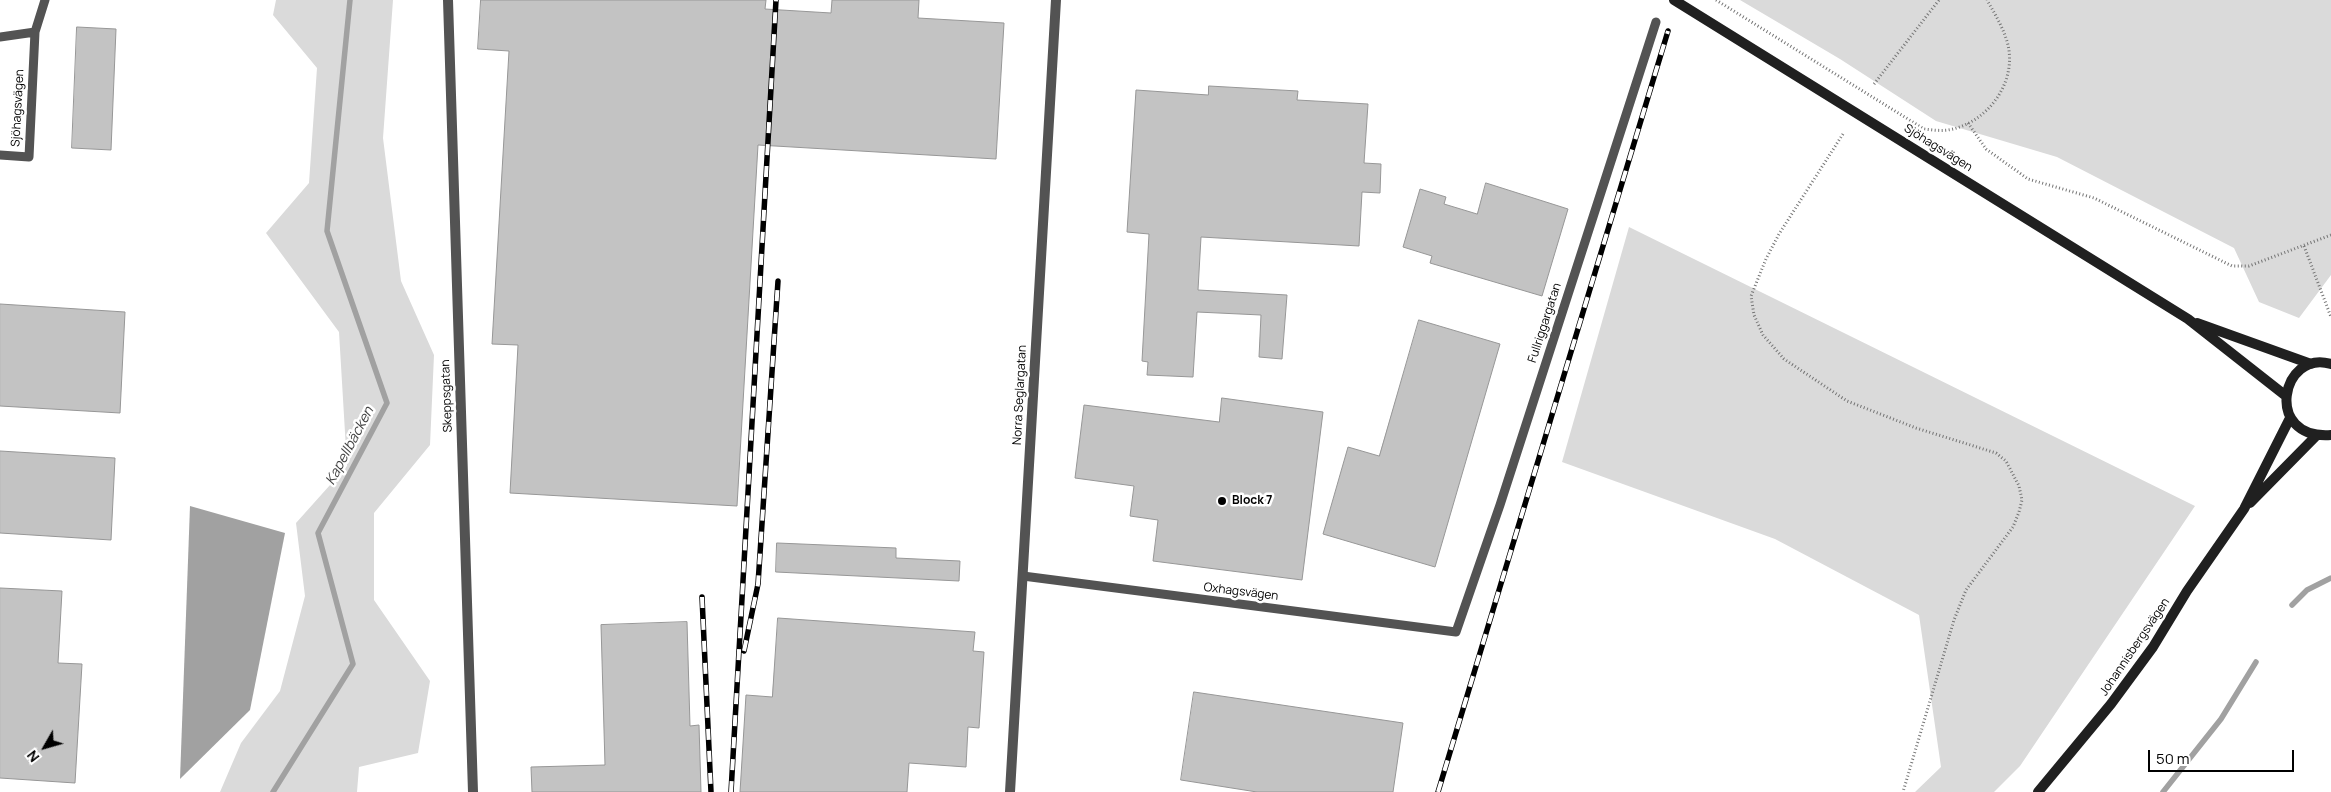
<!DOCTYPE html>
<html>
<head>
<meta charset="utf-8">
<style>
	body { margin:0 }
	#map { position:relative; width:2331px; height:792px; overflow:hidden; background:#fff; font-family:Manrope,sans-serif }
	canvas { display:block }
	.north { position:absolute; left:20px; top:722px; width:50px; height:50px; -webkit-text-stroke:4px #fff; paint-order:stroke; rotate:232deg; font-size:14px; font-weight:700; line-height:20px; text-align:center; color:#000 }
	.north::after { content:''; display:block; margin:auto; width:18px; height:22px; background:#000; clip-path:polygon(50% 0,100% 100%,50% 72%,0 100%) }
	.scale { position:absolute; left:2148px; top:750px; width:146px; height:22px; box-sizing:border-box; border:2px solid #000; border-top:0; padding-left:6px; font-size:15px; line-height:18px; white-space:nowrap; color:#000; -webkit-text-stroke:4px #fff; paint-order:stroke }
</style>
</head>
<body>
<div id="map">
<canvas width="2331" height="792"></canvas>
<div class="north">N</div>
<div class="scale">50 m</div>
</div>
<script>
const ctx = document.querySelector('canvas').getContext('2d');
ctx.lineJoin = 'round';
function fill(path, color) { ctx.fillStyle = color; ctx.fill(path, 'evenodd'); }
function strokePath(path, color, width, dash) { ctx.strokeStyle = color; ctx.lineWidth = width; ctx.lineCap = dash ? 'butt' : 'round'; ctx.setLineDash(dash || []); ctx.stroke(path); }
function label(font, color, halo, rows, align = 'center') {
  ctx.font = font + ' Manrope,sans-serif'; ctx.lineWidth = 5; ctx.setLineDash([]); ctx.textBaseline = 'middle'; ctx.strokeStyle = halo; ctx.fillStyle = color; for (const [text, x, y, turn = 0] of rows) {
    ctx.save(); ctx.translate(x, y); ctx.rotate((+turn || 0) * Math.PI / 180); ctx.textAlign = isNaN(turn) ? turn : align; if (halo) ctx.strokeText(text, 0, 0); ctx.fillText(text, 0, 0); ctx.restore();
  }
}
const green = new Path2D(`
	M276,0H393L383,138L401,281L434,355L430,445L374,513V600L430,681L418,753L359,767L357,792H220L241,743L280,691L305,596L296,523L347,466L339,332L266,233L309,183L317,68L273,15Z
	M1740,0H2331V275L2299,318L2259,302L2234,248L2057,157L1936,121L1840,59Z
	M1629,227L2195,506L2020,766L1994,792H1915L1941,767L1919,615L1775,539L1562,462Z`);
const water = new Path2D(`
	M190,506L285,533L250,710L180,779Z`);
const stream = new Path2D(`
	M2292,605L2307,590L2331,578
	M273,792L353,664L318,533L387,403L327,231L350,0
	M2163,792L2221,719L2256,662`);
const building = new Path2D(`
	M481,0H766L765,9L831,13L832,0H919L918,18L1004,23L996,159L758,145L737,506L510,493L518,345L492,344L509,51L478,49Z
	M77,27L116,29L111,150L72,148Z
	M1209,86L1298,91L1297,100L1368,104L1364,163L1381,164L1380,193L1362,192L1359,246L1201,237L1198,290L1287,295L1282,359L1259,357L1261,315L1197,312L1193,377L1147,375L1148,362L1142,361L1149,234L1127,232L1136,90L1208,95Z
	M1486,183L1568,209L1542,296L1430,263L1432,256L1403,247L1420,189L1446,197L1444,204L1477,214Z
	M0,304L125,312L120,413L0,406Z
	M1419,320L1500,344L1435,567L1323,534L1348,447L1379,456Z
	M1222,398L1323,412L1302,580L1153,561L1158,520L1130,516L1134,486L1075,478L1084,405L1219,422Z
	M0,451L115,458L111,540L0,533Z
	M777,543L896,548V558L960,561L959,581L776,572Z
	M0,588L62,591L58,663L82,664L75,783L0,778Z
	M778,618L975,632L973,651L984,652L979,728L968,727L966,767L909,763L907,792H740L746,695L772,697Z
	M687,622L690,726L699,725L701,792H532L531,767L605,765L601,625Z
	M1194,692L1403,723L1393,792H1257L1181,780Z`);
const path = new Path2D(`
	M1716,0L1924,129C1932,130 1940,131 1948,130C1986,124 2017,84 2008,45C2004,29 1995,14 1987,0
	M1874,84L1939,0
	M1968,123L1986,149L2028,179L2094,198L2232,266H2249L2331,235
	M1843,134L1779,234L1766,259L1751,296L1754,315L1763,335L1784,359L1847,401L1916,428L1996,453L2006,461L2019,486L2022,500L2019,512L2013,527L1966,590L1954,620L1903,792
	M2304,246L2331,317`);
const lane = new Path2D(`
	M0,37L35,32
	M0,155L29,157L35,32L45,0
	M1023,576L1456,632L1500,505L1656,22`);
const street = new Path2D(`
	M448,0L473,792
	M1010,792L1056,0`);
const secondary = new Path2D(`
	M1674,0L2188,319L2286,396
	M2197,323L2311,364
	M2331,364C2281,349 2263,440 2331,435
	M2250,503L2316,436
	M2038,792L2111,704L2153,647L2187,591L2244,509L2290,418`);
const rail = new Path2D(`
	M702,597L711,792
	M744,651L758,584L778,281
	M731,792L776,0
	M1438,792L1668,31`);
const markers = [
	[1222,501,5,"#000"]
];
const streetNames = [
	["Sjöhagsvägen",18,108,-87],
	["Sjöhagsvägen",1938,148,32],
	["Fullriggargatan",1545,323,-72],
	["Norra Seglargatan",1020,395,-87],
	["Skeppsgatan",447,396,-92],
	["Oxhagsvägen",1241,592,7],
	["Johannisbergsvägen",2135,647,-56]
];
const poiNames = [
	["Block 7",1232,501]
];
const waterNames = [
	["Kapellbäcken",350,446,-62]
];
fill(green, '#dadada');
fill(water, '#a1a1a1');
strokePath(stream, '#a1a1a1', 5.5);
fill(building, '#c3c3c3');
strokePath(building, '#979797', 1);
strokePath(path, '#757575', 3, [1, 2.5]);
strokePath(lane, '#535353', 9);
strokePath(street, '#535353', 10);
strokePath(secondary, '#202020', 10);
strokePath(rail, '#000', 5.5);
strokePath(rail, '#fff', 4, [11]);
for (const [x, y, r, color] of markers) { const dot = new Path2D(); dot.arc(x, y, r, 0, 2 * Math.PI); ctx.fillStyle = color; ctx.fill(dot); strokePath(dot, '#fff', 2); }
label('12px', '#000', '#fff', streetNames);
label('bold 12px', '#000', '#fff', poiNames, 'left');
label('italic 14px', '#424242', '#fff', waterNames);
</script>
</body>
</html>
